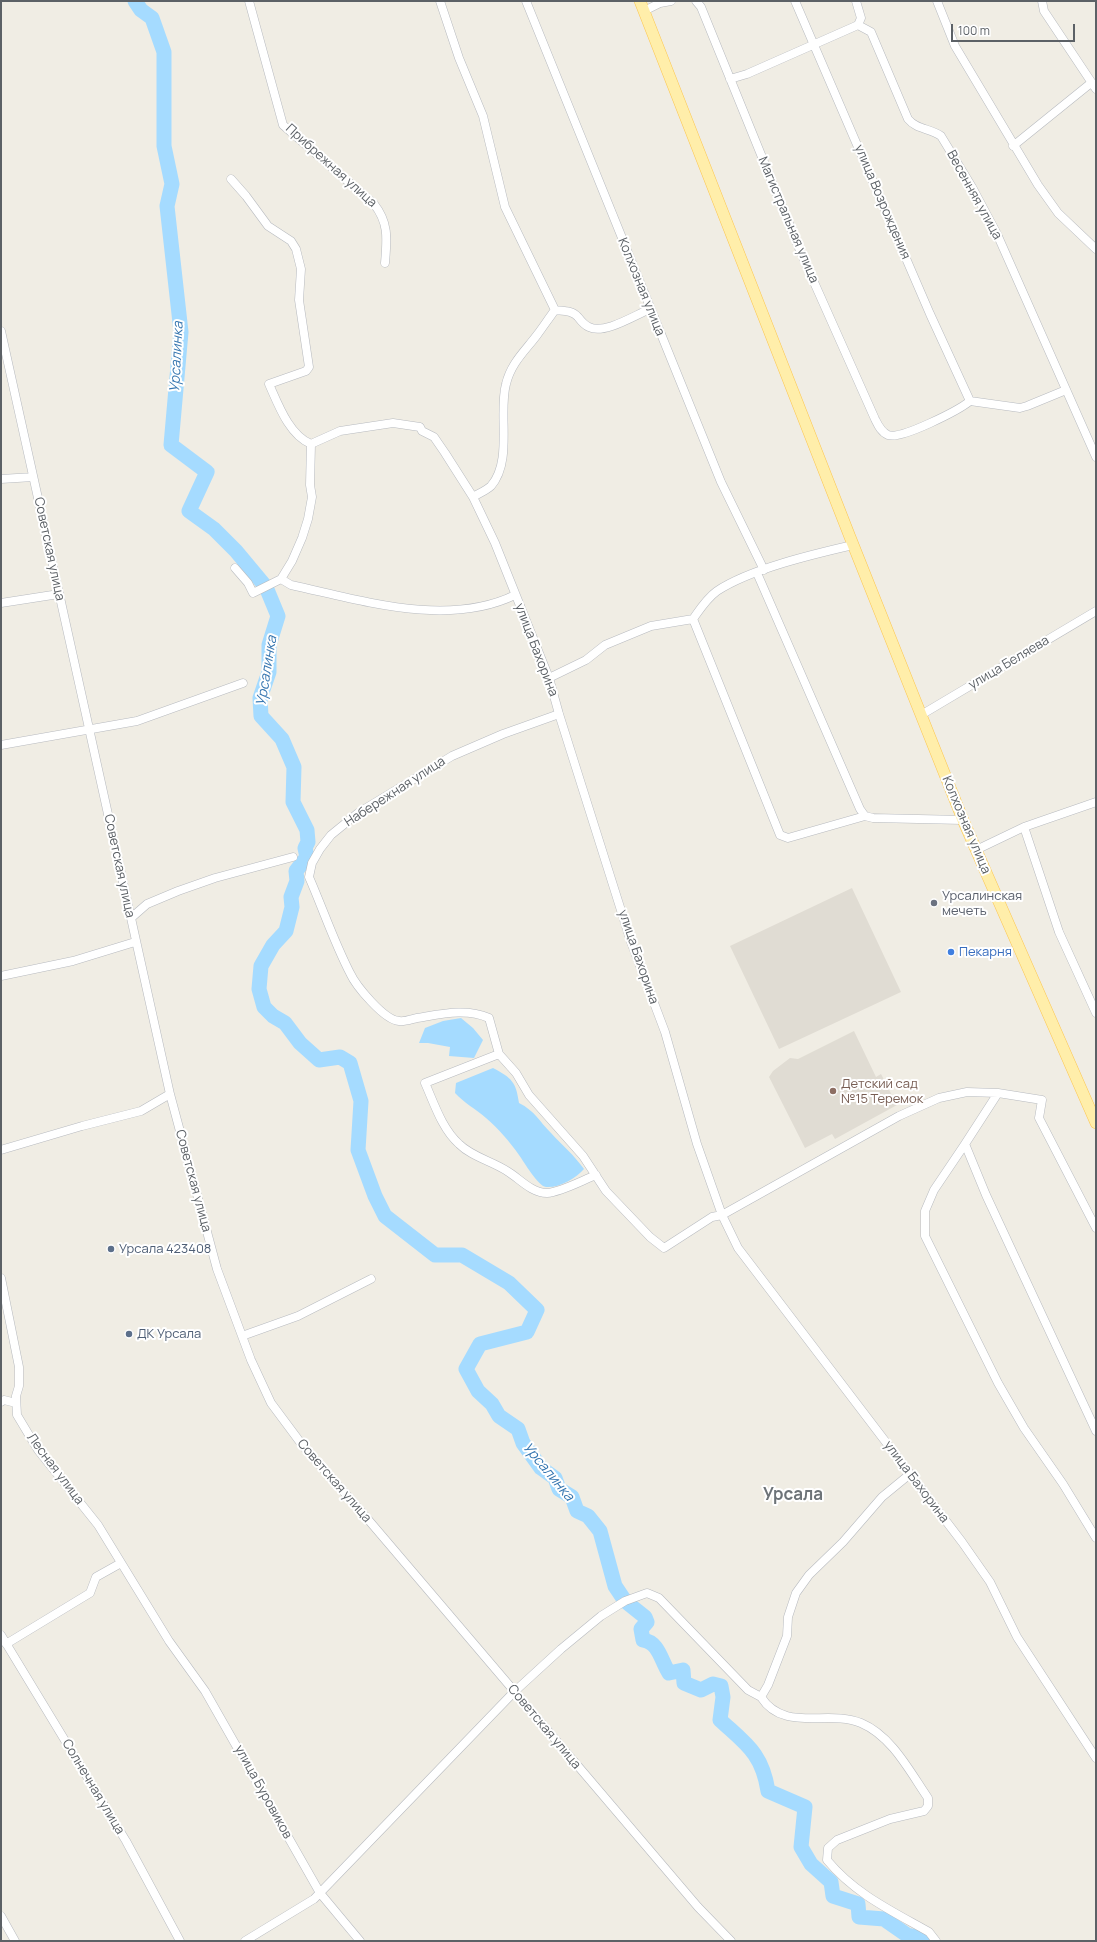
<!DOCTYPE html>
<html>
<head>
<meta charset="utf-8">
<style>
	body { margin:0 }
	#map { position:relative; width:1097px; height:1942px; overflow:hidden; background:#f0ede4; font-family:Manrope,sans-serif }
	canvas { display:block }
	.frame { position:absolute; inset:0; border:2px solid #5c6166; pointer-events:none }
	.scale { position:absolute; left:951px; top:24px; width:124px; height:18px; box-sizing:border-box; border:2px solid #5c6166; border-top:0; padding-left:5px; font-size:12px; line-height:14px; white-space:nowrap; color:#5c6166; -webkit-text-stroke:3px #fff; paint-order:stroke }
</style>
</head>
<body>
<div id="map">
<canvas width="1097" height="1942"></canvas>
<div class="frame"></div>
<div class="scale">100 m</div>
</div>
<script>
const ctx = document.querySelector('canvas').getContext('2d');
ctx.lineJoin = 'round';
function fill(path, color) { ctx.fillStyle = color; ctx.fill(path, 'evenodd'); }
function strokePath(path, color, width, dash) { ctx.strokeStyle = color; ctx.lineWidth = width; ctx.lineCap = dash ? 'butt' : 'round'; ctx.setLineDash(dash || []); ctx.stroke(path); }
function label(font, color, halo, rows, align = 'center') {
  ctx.font = font + ' Manrope,sans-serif'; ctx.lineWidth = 4; ctx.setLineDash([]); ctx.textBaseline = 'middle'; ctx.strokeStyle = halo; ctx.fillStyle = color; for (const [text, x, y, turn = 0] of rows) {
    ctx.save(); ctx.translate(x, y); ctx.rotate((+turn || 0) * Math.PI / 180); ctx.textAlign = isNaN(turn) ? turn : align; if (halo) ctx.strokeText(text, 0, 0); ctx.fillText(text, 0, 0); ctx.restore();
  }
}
const education = new Path2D(`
	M852,888L901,992L779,1049L730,946Z
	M854,1031L876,1077L881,1074L897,1105L835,1139L832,1134L805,1148L769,1077L773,1071L790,1058L798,1059Z`);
const water = new Path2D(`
	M461,1018L473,1028L483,1040L474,1058L449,1056L450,1047L428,1043H419L425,1028L443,1021Z
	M493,1068C512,1078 516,1082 519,1103C535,1111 539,1121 551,1133C562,1145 574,1155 584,1169C576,1178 560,1188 546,1187C538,1186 524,1162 519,1155C510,1142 498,1128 486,1118C476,1109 464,1103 455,1093L456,1083Z`);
const river = new Path2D(`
	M135,1L141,10L152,18L164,52V146L172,184L167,206L181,332L171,445L207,472L189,511L214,529L236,551L266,587L278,616L269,645V672L260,698L261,716L282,739L294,767L293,802L307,830L308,842L305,848L307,857L296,871L297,881L291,897L292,907L286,931L273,945L261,966L259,989L264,1007L273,1016L285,1023L300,1043L319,1060L340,1057L350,1063L361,1101L358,1150L375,1196L385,1216L435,1255H462L509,1283L537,1310L527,1332L480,1344L466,1369L478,1391L492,1404L499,1416L518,1429L523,1443L541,1468L555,1478L559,1489L572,1497L577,1511L588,1516L600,1531L615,1586L625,1601L645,1617L647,1622L641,1629L643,1640C659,1642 661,1661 669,1673L683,1670L684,1683L701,1690L713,1684L721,1686L723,1697L720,1720C746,1744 762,1753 768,1791L805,1807L801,1847L811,1864L831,1882L833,1896L858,1904L859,1917L884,1919L907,1935L921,1938L922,1941`);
const minor = new Path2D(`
	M249,1L283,125L374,204C389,223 387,239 385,263
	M440,1L459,58L483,116L505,207L555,310C549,318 543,327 537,335C525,351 511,363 506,384C498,413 513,461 491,486C487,490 478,494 473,497
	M526,1L721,482L764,570
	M696,1L701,7L801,253L875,419C878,425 881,432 888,435C901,440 959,410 970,401L1020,408L1027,406L1066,390
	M795,1L930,314L970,401
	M937,1L955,46L1038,185L1058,213L1096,249
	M1042,1L1044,11L1096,89
	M644,11L660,3L671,1
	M858,25L871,32L908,119C917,130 930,128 941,136L972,187L997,234L1096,457
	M730,79L747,74L858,25L861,18L856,1
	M1013,146L1091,83
	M231,179L246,196L268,226L291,241L296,249L301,269L299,300L309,367L306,371L269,384C278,404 289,435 311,444
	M555,310C563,311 572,310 578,317C581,321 584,325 589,327C604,335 635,315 650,309
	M1,331L170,1094L217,1269L251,1360L271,1403L303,1446L360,1510L698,1907L731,1941
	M1,479L33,477
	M235,568L248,583L253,593L281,579L292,561L302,538L308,519L312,497L310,485L311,444L340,431L393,423L420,427L422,431L434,437L445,453L473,497L495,543L549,678L559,714L631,942L665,1032L697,1144L722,1215L712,1217L664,1248L650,1237L606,1191L583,1156L529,1095L516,1073L499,1054L489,1018C466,1008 442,1014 417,1018C412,1019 405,1022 399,1021C384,1020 356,986 350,973C334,942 323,909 309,877L312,863L320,849L331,835L358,813L452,756L503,734L559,714
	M757,573L860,809L865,816
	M281,579L291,585C361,600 447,628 515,595
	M1,603L59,594
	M693,619L780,835L788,838L865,816L873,818L963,820
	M549,678L586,660L605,645L651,626L693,619C700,609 707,598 717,591C750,569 814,554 853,545
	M921,715L1096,611
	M1,745L137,721L243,683
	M1024,827L1096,802
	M976,850L1024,827L1059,932L1096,1013
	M131,918L147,904L178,891L215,878L293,857
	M1,976L73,961L135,942
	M499,1054L425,1083C434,1103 442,1129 459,1144C472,1157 492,1161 507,1171C519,1178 531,1193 547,1193C561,1192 583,1180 596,1175
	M998,1093L967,1092L939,1098L899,1116L722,1215L738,1248L962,1542L990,1582L1017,1637L1096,1758
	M965,1144L934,1190L925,1211V1236L998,1383L1024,1428L1063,1484L1096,1538
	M1,1150L82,1126L141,1111L170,1094
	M1096,1228L1039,1118L1042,1100L998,1093L965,1144L986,1195L1096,1431
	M1,1278L19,1367V1386L16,1396L17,1415L38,1450L98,1525L169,1641L205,1691L320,1893L360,1941
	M242,1336L298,1316L371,1279
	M1,1402L4,1400L16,1403
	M1,1635L126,1841L180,1941
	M6,1644L90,1593L96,1577L121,1563
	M761,1697C784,1733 828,1709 861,1723C892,1736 910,1772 928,1798V1806L924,1811L890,1819L837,1840L828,1848L827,1860C855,1894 892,1911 929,1932L936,1941
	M1,1916L15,1941
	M245,1941L314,1899L514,1692L561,1649L601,1616L625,1601L647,1593L659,1598L748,1690L761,1697L768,1685L787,1636L788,1617L796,1593L809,1575L843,1542L882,1497L910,1474`);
const major = new Path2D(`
	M640,1L850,537L963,820L1096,1123`);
const markers = [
	[934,903,4,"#6b7280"],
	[951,952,4,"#3f7fe0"],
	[833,1091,4,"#8d6e63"],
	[111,1249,4,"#5c6f8a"],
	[129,1334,4,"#5c6f8a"]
];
const streetNames = [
	["Прибрежная улица",331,166,42],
	["Весенняя улица",974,195,61],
	["улица Возрождения",882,202,67],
	["Магистральная улица",788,220,67],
	["Колхозная улица",641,287,68],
	["Советская улица",49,549,78],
	["улица Бахорина",536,650,69],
	["улица Беляева",1009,663,-31],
	["Набережная улица",395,792,-33],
	["Колхозная улица",966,825,67],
	["Советская улица",119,866,78],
	["улица Бахорина",638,957,71],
	["Советская улица",193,1181,75],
	["Лесная улица",55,1469,53],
	["Советская улица",334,1481,49],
	["улица Бахорина",916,1482,53],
	["Советская улица",544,1727,50],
	["Солнечная улица",93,1787,59],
	["улица Буровиков",263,1792,61]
];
const worshipNames = [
	["Урсалинская",942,896],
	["мечеть",942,911]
];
const shopNames = [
	["Пекарня",959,952]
];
const educationNames = [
	["Детский сад",841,1084],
	["№15 Теремок",841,1099]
];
const serviceNames = [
	["Урсала 423408",119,1249],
	["ДК Урсала",137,1334]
];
const waterNames = [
	["Урсалинка",177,357,-87],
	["Урсалинка",267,671,-81],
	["Урсалинка",548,1472,50]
];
const districtNames = [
	["Урсала",793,1495]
];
fill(education, '#e0dcd3');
fill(water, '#a5dbff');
strokePath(river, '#a5dbff', 15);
strokePath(minor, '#b7babf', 9);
strokePath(major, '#fcc651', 12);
strokePath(minor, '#fff', 8);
strokePath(major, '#fea', 11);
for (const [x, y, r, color] of markers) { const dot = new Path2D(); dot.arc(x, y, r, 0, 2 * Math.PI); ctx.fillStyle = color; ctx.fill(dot); strokePath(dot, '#fff', 1.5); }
label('13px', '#5c6166', '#fff', streetNames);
label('13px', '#5b616d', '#fff', worshipNames, 'left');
label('13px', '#366cbe', '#fff', shopNames, 'left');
label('13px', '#785e54', '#fff', educationNames, 'left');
label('13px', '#4e5e75', '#fff', serviceNames, 'left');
label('italic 14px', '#3676b0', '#fff', waterNames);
label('bold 17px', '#6d7378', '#fff', districtNames);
</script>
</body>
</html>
